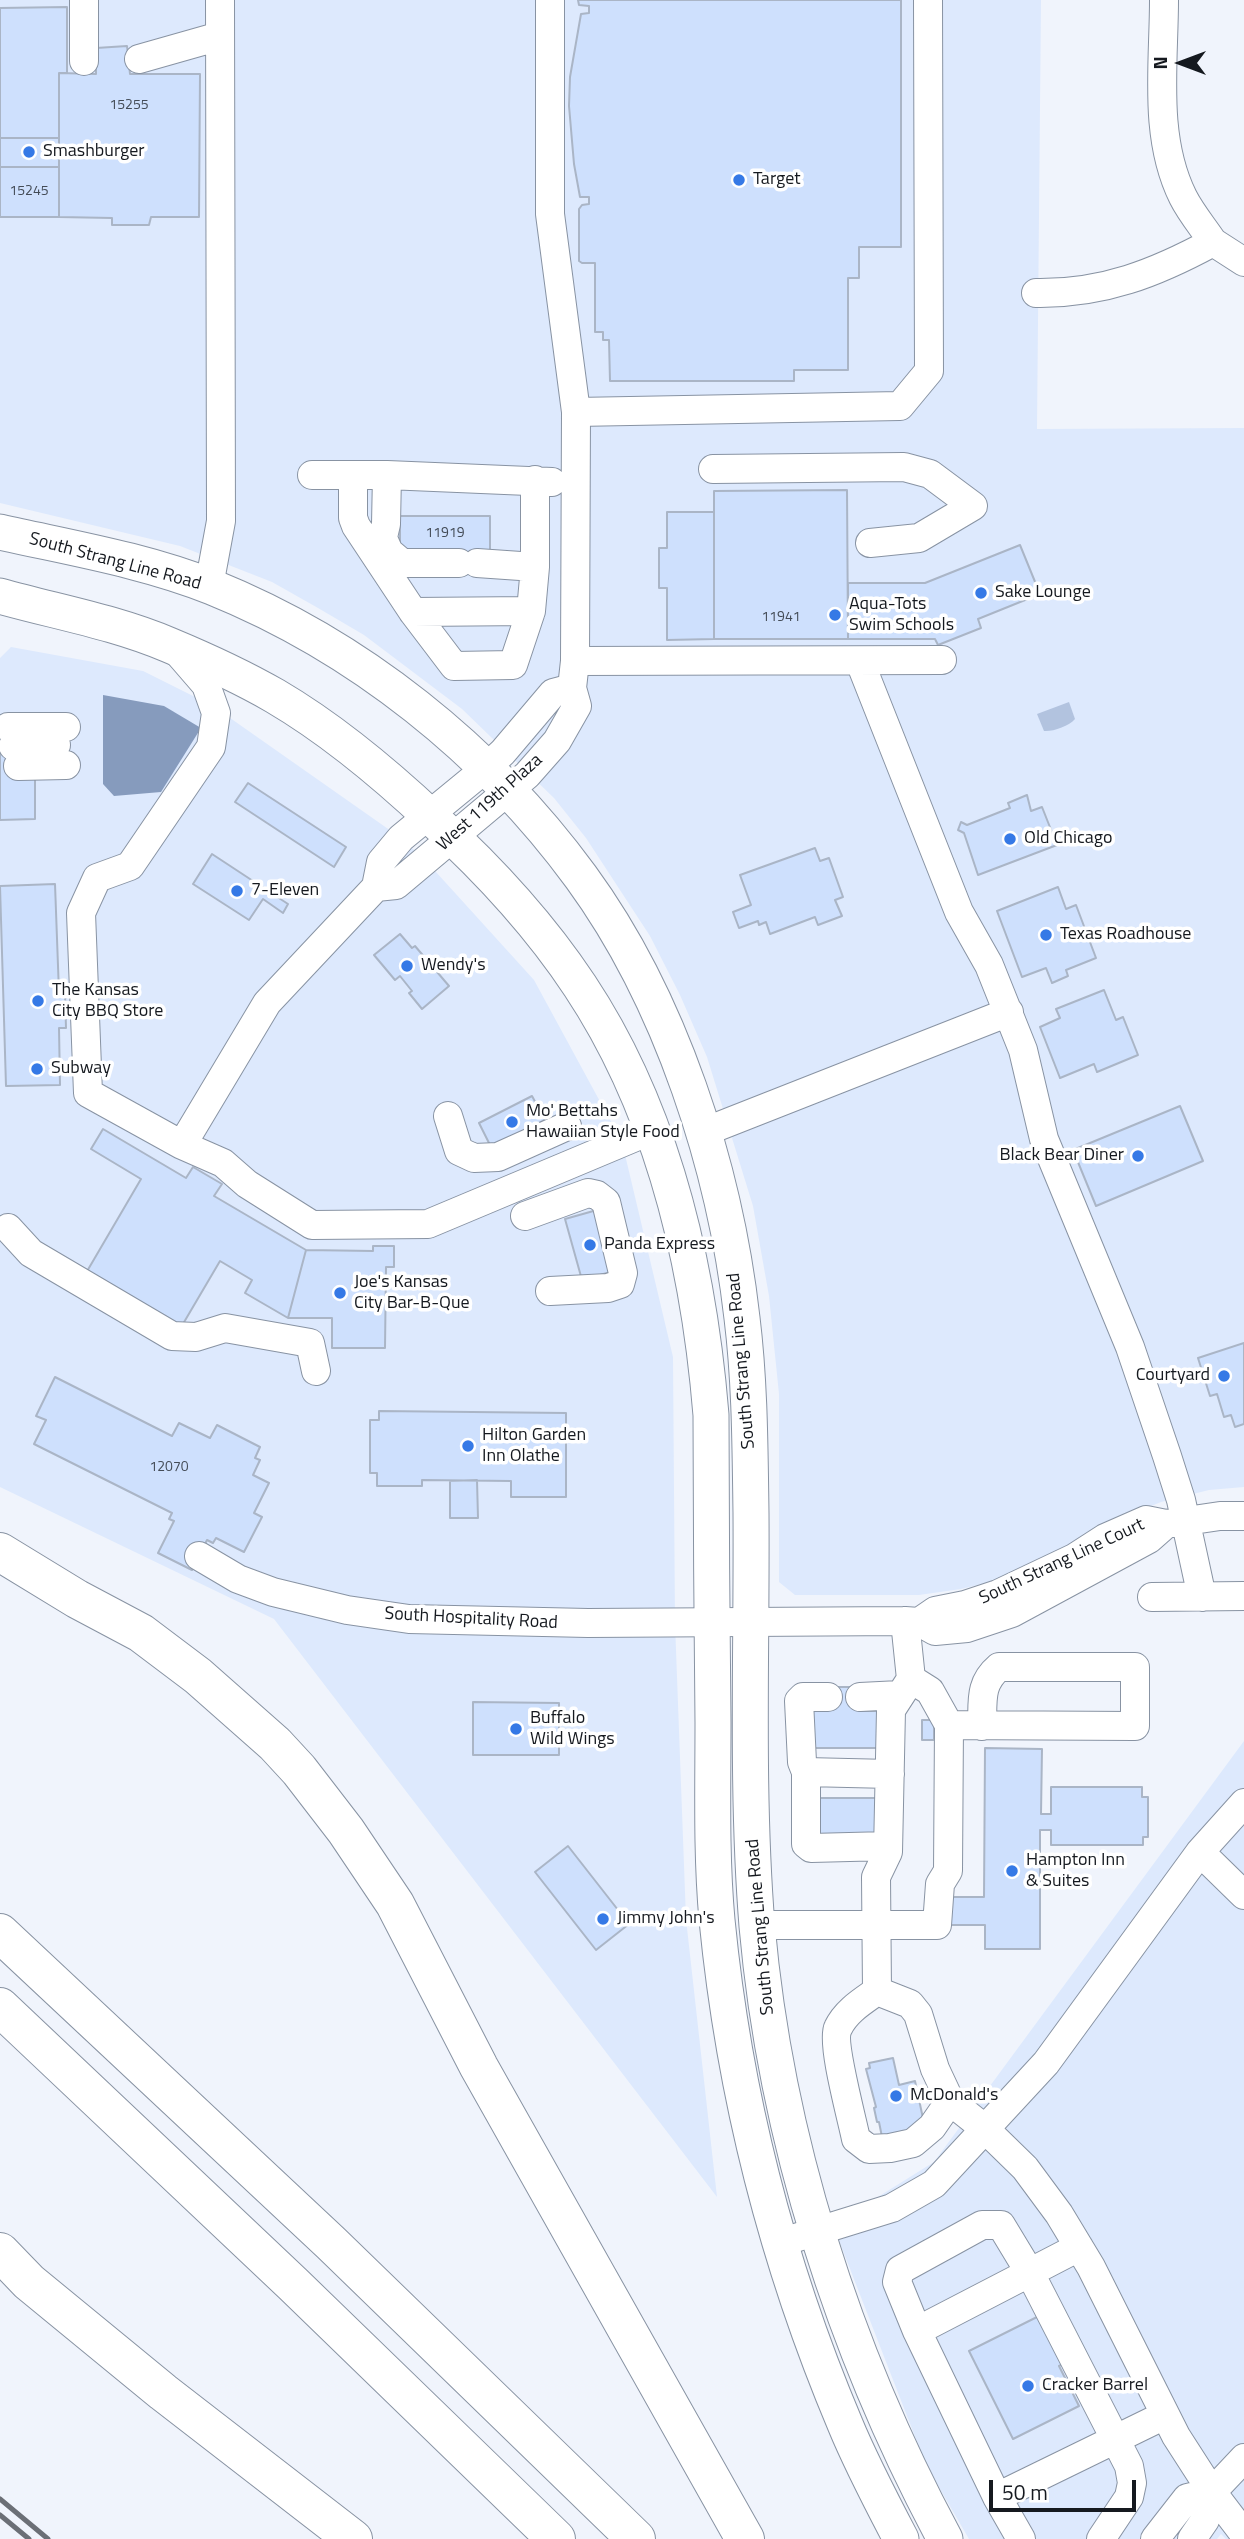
<!DOCTYPE html>
<html>
<head>
<meta charset="utf-8">
<style>
	body { margin:0 }
	#map { position:relative; width:1244px; height:2539px; overflow:hidden; background:#f0f4fc; font-family:"Titillium Web",sans-serif }
	canvas { display:block }
	.north { position:absolute; left:1146px; top:28px; width:70px; height:70px; -webkit-text-stroke:5px #fff; paint-order:stroke; rotate:270deg; font-size:19px; font-weight:700; line-height:28px; text-align:center; color:#15191f }
	.north::after { content:''; display:block; margin:auto; width:24px; height:32px; background:#15191f; clip-path:polygon(50% 0,100% 100%,50% 72%,0 100%) }
	.scale { position:absolute; left:989px; top:2480px; width:147px; height:32px; box-sizing:border-box; border:4px solid #15191f; border-top:0; padding-left:9px; font-size:21px; line-height:24px; white-space:nowrap; color:#15191f; -webkit-text-stroke:5px #fff; paint-order:stroke }
</style>
</head>
<body>
<div id="map">
<canvas width="1244" height="2539"></canvas>
<div class="north">N</div>
<div class="scale">50 m</div>
</div>
<script>
const ctx = document.querySelector('canvas').getContext('2d');
ctx.lineJoin = 'round';
function fill(path, color) { ctx.fillStyle = color; ctx.fill(path, 'evenodd'); }
function strokePath(path, color, width, dash) { ctx.strokeStyle = color; ctx.lineWidth = width; ctx.lineCap = dash ? 'butt' : 'round'; ctx.setLineDash(dash || []); ctx.stroke(path); }
function label(font, color, halo, rows, align = 'center') {
  ctx.font = font + ' "Titillium Web",sans-serif'; ctx.lineWidth = 7; ctx.setLineDash([]); ctx.textBaseline = 'middle'; ctx.strokeStyle = halo; ctx.fillStyle = color; for (const [text, x, y, turn = 0] of rows) {
    ctx.save(); ctx.translate(x, y); ctx.rotate((+turn || 0) * Math.PI / 180); ctx.textAlign = isNaN(turn) ? turn : align; if (halo) ctx.strokeText(text, 0, 0); ctx.fillText(text, 0, 0); ctx.restore();
  }
}
const built = new Path2D(`
	M0,0H1041L1037,429L1244,428V1487L1209,1490L1161,1502L1122,1518L1076,1544L1002,1579L961,1589L919,1595H795L779,1582V1394L769,1296L753,1206L707,1057L680,995L650,936L586,838L554,798L462,709L364,635L318,608L272,582L180,546L0,503Z
	M11,647L143,671L213,706L401,838L426,861L534,980L622,1142L673,1357L675,1623L686,1919L717,2197L274,1619L0,1487V658Z
	M1244,1741V2539H1226L1221,2534L1217,2539H969L926,2465L833,2225L934,2162Z`);
const green = new Path2D(`
	M1069,702L1075,719C1069,726 1052,732 1044,731L1037,714Z`);
const water = new Path2D(`
	M103,695L164,706L201,728L161,792L114,796L103,784Z`);
const building = new Path2D(`
	M578,0H901V247H859V278H848V370H794V381H610L609,340H603V332H595V263H582L579,261V209L582,205L589,204V197H580L574,164L569,106L570,77L581,14L589,13V6L579,5Z
	M67,7V73H59V138H0V8Z
	M127,46L130,74H200L199,217H151L149,225H112V218L59,217V73L96,74V48Z
	M0,138H59V167H0Z
	M0,167H59V217H0Z
	M847,490L848,639H714V491Z
	M667,512H714V639L667,640V588H659V548H667Z
	M400,516H490V552L400,553Z
	M1020,545L1040,594L978,619L981,628L938,645L935,639H848V583H925Z
	M0,717L35,775V819L0,820Z
	M248,783L346,847L334,867L235,802Z
	M1027,795L1031,811L1042,807L1057,845L978,875L964,833L958,830L961,822L967,825L1010,808L1008,803Z
	M815,848L820,861L829,858L843,897L835,900L842,916L818,925L815,917L770,934L766,922L759,925L758,921L739,928L733,912L751,905L740,875Z
	M212,854L288,904L283,913L263,899L249,920L193,884Z
	M55,884L59,993H65L66,1028H59L60,1085L6,1086L0,886Z
	M1058,887L1066,909L1076,905L1096,958L1066,970L1068,976L1052,983L1046,968L1022,977L997,911Z
	M400,934L412,948L415,946L449,986L422,1009L409,993L412,991L400,976L395,980L374,955Z
	M1104,990L1116,1020L1123,1017L1138,1055L1097,1072L1094,1064L1060,1078L1040,1027L1060,1018L1056,1009Z
	M532,1096L545,1120L491,1147L479,1123Z
	M1180,1106L1203,1161L1096,1206L1073,1150Z
	M103,1129L186,1178L193,1167L222,1184L214,1196L306,1250L288,1318L245,1293L252,1280L220,1261L180,1329L86,1273L141,1179L91,1149Z
	M597,1210L614,1271L582,1280L565,1219Z
	M373,1246H394V1267H386L385,1348H332V1318H288L306,1250L373,1251Z
	M1244,1343V1424L1235,1427L1231,1415L1224,1417L1217,1394L1210,1396L1198,1358Z
	M55,1377L172,1436L179,1423L210,1438L217,1425L260,1447L255,1458L260,1460L253,1475L269,1483L254,1513L262,1517L244,1552L216,1538L213,1543L207,1540L192,1570L158,1553L174,1521L169,1519L172,1513L34,1444L46,1420L36,1416Z
	M379,1411L566,1413V1497H511V1481L422,1480V1486H377V1473H370V1420H379Z
	M477,1480L478,1518H450V1481Z
	M828,1687H860L859,1711H877V1748H808V1711H827Z
	M473,1702L559,1703V1755H473Z
	M922,1720H934V1740H922Z
	M985,1748L1042,1749L1041,1814H1051V1787H1142V1797H1148V1837H1143V1845H1051V1830H1040V1949H985V1925H949V1897H984Z
	M814,1798H879L878,1841H814Z
	M568,1846L629,1924L596,1950L535,1872Z
	M893,2058L899,2085L915,2081L924,2123L889,2141L882,2137L879,2122H877L874,2108L876,2107L866,2069L870,2068L869,2063Z
	M1041,2315L1065,2363L1059,2366L1079,2406L1013,2439L969,2351Z`);
const minor = new Path2D(`
	M84,0V61
	M1164,0C1164,64 1153,137 1183,197C1191,213 1203,227 1213,242
	M139,59L220,36
	M1036,293C1103,294 1156,273 1213,242L1244,262
	M576,412L900,406L929,371L928,0
	M713,469L904,467L930,474L973,506L919,538L870,543
	M312,475H387L552,482
	M353,475V518L356,526L413,612L454,666L513,665L531,611L535,567V480
	M382,536L389,552L402,563H459
	M383,537L386,524L387,475
	M477,563L535,567
	M209,586L221,521L220,0
	M413,612L531,611
	M174,648L206,685L216,713L211,747L130,866L97,878L81,913L88,1093L182,1145L223,1163L247,1184L312,1225L428,1224L652,1130
	M575,661L942,660
	M860,662L959,912L989,965L1023,1050L1044,1139L1130,1347L1167,1456L1181,1500L1202,1597
	M8,727H66
	M13,746L56,745
	M18,766L66,765
	M376,887L396,885L527,775L557,741L577,706L572,688L575,661L576,412L550,214V0
	M448,1116L459,1151L474,1158L498,1157L567,1126
	M704,1132L1009,1012
	M182,1145L267,1003L376,887L381,862L401,838L485,769L503,752L553,693L572,688
	M525,1216L588,1193L597,1195L606,1202L623,1273L620,1284L608,1288L550,1291
	M8,1228L31,1253L172,1336L196,1337L225,1328L310,1343L316,1371
	M199,1556L238,1579L273,1592L347,1610L409,1619L588,1623L905,1621L919,1622L935,1631L967,1628L1012,1613L1149,1539L1166,1524
	M1152,1597L1244,1596
	M919,1622L935,1611L965,1605L998,1594L1074,1558L1105,1538L1146,1520L1166,1524L1220,1516H1244
	M860,1697L900,1695
	M949,1725L1135,1726V1667H999C979,1684 983,1701 982,1726
	M806,1772L802,1762L799,1701L803,1697H828
	M888,1846L811,1848L806,1844V1772L890,1774
	M1200,1852L1244,1895
	M757,1925H937L940,1884L948,1871L949,1725L930,1691L911,1679
	M877,1991L910,2004L918,2014L935,2069L950,2101L984,2128L1025,2168L1059,2214L1091,2267L1176,2436L1212,2492L1244,2534
	M877,1991L876,1877L888,1852L891,1710L911,1679L905,1621
	M877,1991C863,2001 846,2011 838,2028C831,2042 852,2119 856,2139L869,2149L890,2148L913,2143L932,2127L950,2101
	M779,2243L892,2208L934,2184L1046,2063L1200,1852L1244,1803
	M917,2331L1079,2247
	M997,2497L1165,2415
	M1021,2539L997,2497L917,2331L897,2282L900,2270L982,2225H1001L1030,2273L1129,2466L1132,2483L1129,2497L1101,2539
	M1155,2539L1187,2498L1212,2492
	M1192,2539L1205,2520L1212,2492L1244,2458`);
const major = new Path2D(`
	M0,532C71,548 144,560 212,587C358,646 488,750 581,877C671,1000 725,1168 742,1318C750,1383 750,1448 751,1513C752,1650 746,1789 757,1926C776,2139 844,2351 945,2539
	M0,596C57,612 115,622 169,645C205,660 242,677 275,696C333,730 384,773 433,819C488,869 539,924 580,986C663,1111 699,1268 711,1415C711,1517 712,1620 713,1722C713,1788 711,1854 717,1920C734,2093 777,2263 845,2424C861,2463 881,2501 901,2539`);
const highway = new Path2D(`
	M0,1552L77,1599L141,1633L198,1676L275,1744L299,1770L346,1831L395,1904L479,2067L745,2539
	M0,1933L331,2243L636,2539
	M0,2007L293,2284L556,2539
	M0,2252L29,2282L163,2392L353,2539`);
const rail = new Path2D(`
	M0,2499L48,2539
	M0,2515L29,2539`);
const markers = [
	[29,152,7,"#3579e6"],
	[739,180,7,"#3579e6"],
	[981,593,7,"#3579e6"],
	[835,615,7,"#3579e6"],
	[1010,839,7,"#3579e6"],
	[237,891,7,"#3579e6"],
	[1046,935,7,"#3579e6"],
	[407,966,7,"#3579e6"],
	[38,1001,7,"#3579e6"],
	[37,1069,7,"#3579e6"],
	[512,1122,7,"#3579e6"],
	[1138,1156,7,"#3579e6"],
	[590,1245,7,"#3579e6"],
	[340,1293,7,"#3579e6"],
	[1224,1376,7,"#3579e6"],
	[468,1446,7,"#3579e6"],
	[516,1729,7,"#3579e6"],
	[1012,1871,7,"#3579e6"],
	[603,1919,7,"#3579e6"],
	[896,2096,7,"#3579e6"],
	[1028,2386,7,"#3579e6"]
];
const numberNames = [
	["15255",129,106],
	["15245",29,192],
	["11919",445,534],
	["11941",781,618],
	["12070",169,1468]
];
const poiNames = [
	["Smashburger",43,152],
	["Target",753,180],
	["Sake Lounge",995,593],
	["Aqua-Tots",849,605],
	["Swim Schools",849,626],
	["Old Chicago",1024,839],
	["7-Eleven",251,891],
	["Texas Roadhouse",1060,935],
	["Wendy's",421,966],
	["The Kansas",52,991],
	["City BBQ Store",52,1012],
	["Subway",51,1069],
	["Mo' Bettahs",526,1112],
	["Hawaiian Style Food",526,1133],
	["Black Bear Diner",1124,1156,"right"],
	["Panda Express",604,1245],
	["Joe's Kansas",354,1283],
	["City Bar-B-Que",354,1304],
	["Courtyard",1210,1376,"right"],
	["Hilton Garden",482,1436],
	["Inn Olathe",482,1457],
	["Buffalo",530,1719],
	["Wild Wings",530,1740],
	["Hampton Inn",1026,1861],
	["& Suites",1026,1882],
	["Jimmy John's",617,1919],
	["McDonald's",910,2096],
	["Cracker Barrel",1042,2386]
];
const streetNames = [
	["South Strang Line Road",115,562,15],
	["West 119th Plaza",490,803,-42],
	["South Strang Line Road",742,1361,-95],
	["South Strang Line Court",1062,1562,-25],
	["South Hospitality Road",471,1619,3],
	["South Strang Line Road",761,1927,-95]
];
fill(built, '#dde9fd');
fill(green, '#b2c3df');
fill(water, '#869bbd');
fill(building, '#cee0fd');
strokePath(building, '#aab5c6', 2);
strokePath(minor, '#8893a3', 30);
strokePath(major, '#8893a3', 37);
strokePath(highway, '#8893a3', 40);
strokePath(minor, '#fff', 28);
strokePath(major, '#fff', 35);
strokePath(highway, '#fff', 38);
strokePath(rail, '#6b6f76', 5);
for (const [x, y, r, color] of markers) { const dot = new Path2D(); dot.arc(x, y, r, 0, 2 * Math.PI); ctx.fillStyle = color; ctx.fill(dot); strokePath(dot, '#fff', 2.5); }
label('14px', '#434b56', null, numberNames);
label('18px', '#15191f', '#fff', poiNames, 'left');
label('18px', '#15191f', '#fff', streetNames);
</script>
</body>
</html>
